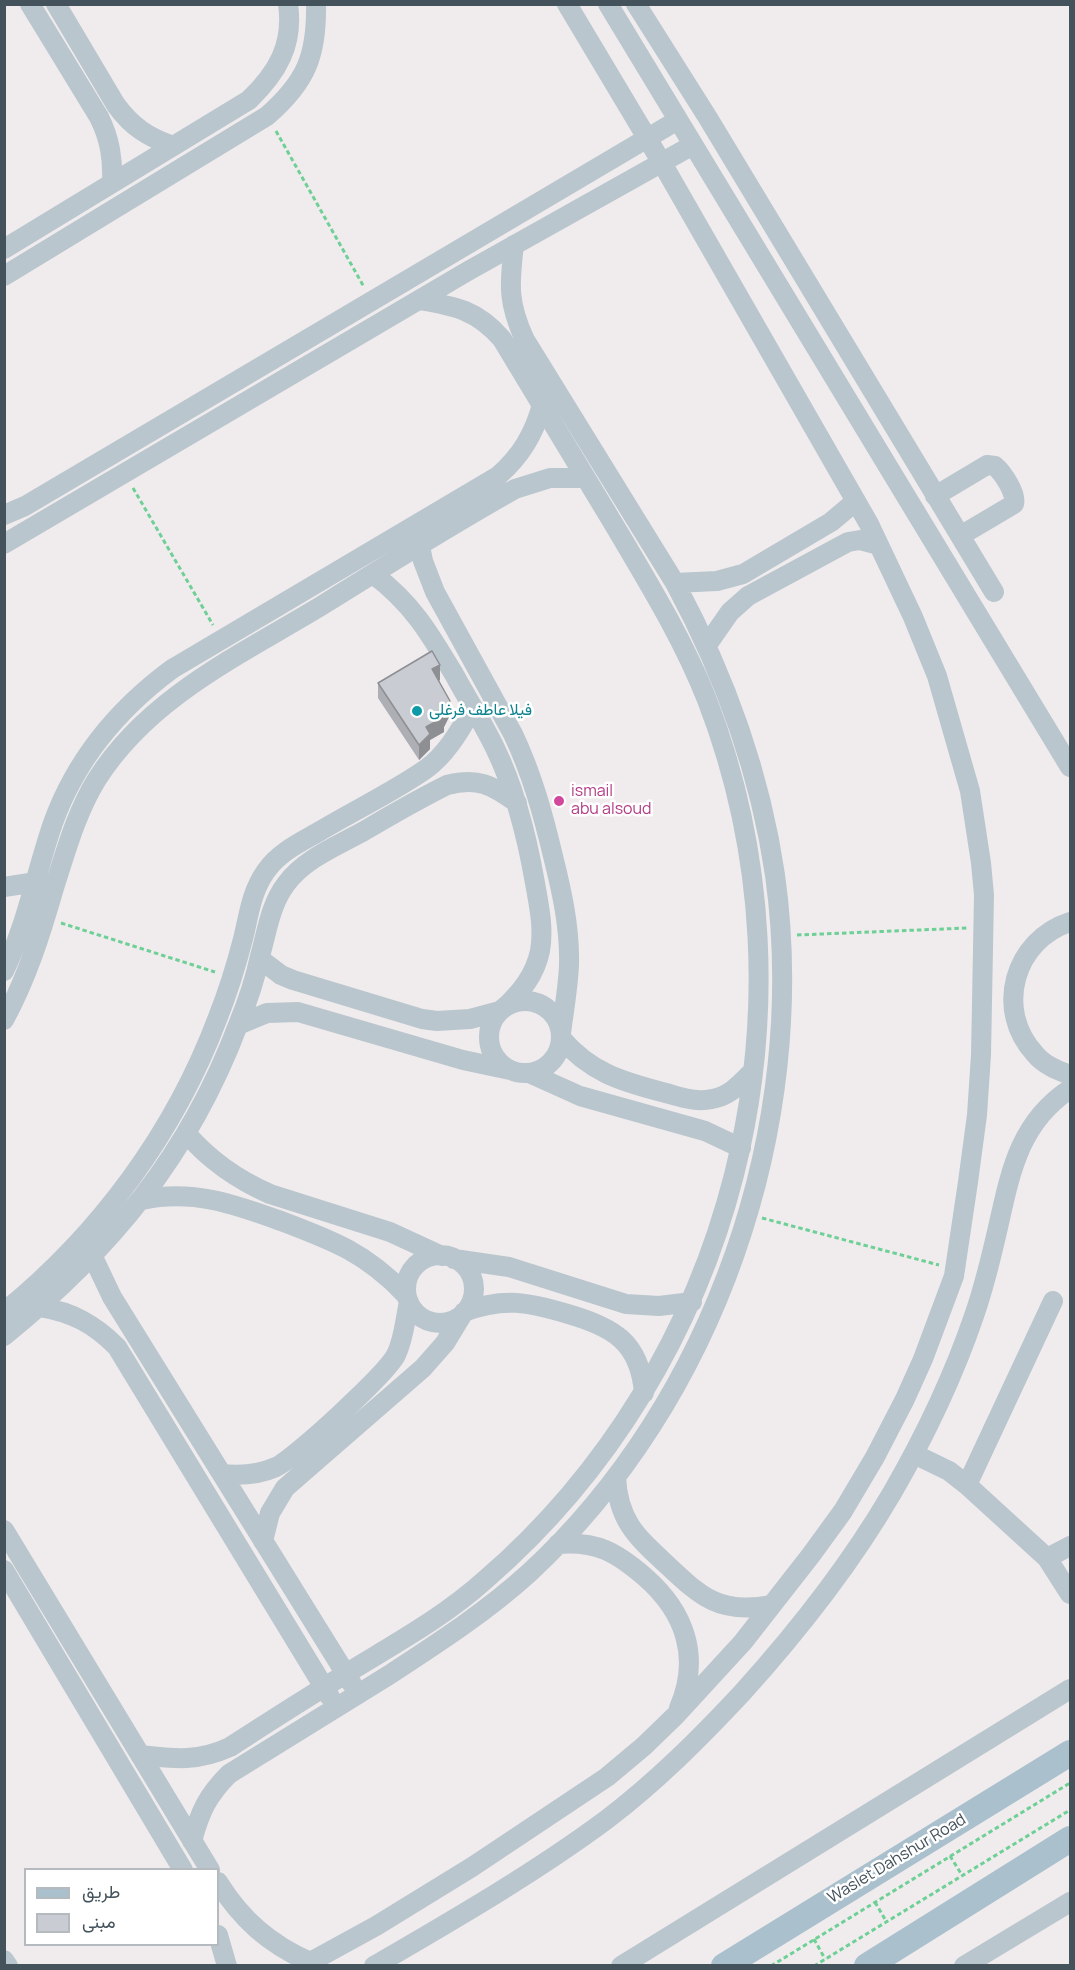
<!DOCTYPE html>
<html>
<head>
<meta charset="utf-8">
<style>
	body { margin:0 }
	#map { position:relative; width:1075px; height:1970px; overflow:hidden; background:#f0eced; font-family:Manrope,Vazirmatn,sans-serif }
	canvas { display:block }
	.frame { position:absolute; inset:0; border:6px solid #44525b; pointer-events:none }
	.legend { position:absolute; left:24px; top:1868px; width:195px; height:78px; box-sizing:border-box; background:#fff; border:2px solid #b4babd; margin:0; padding:8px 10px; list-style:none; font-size:18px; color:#44525b }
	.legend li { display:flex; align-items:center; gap:12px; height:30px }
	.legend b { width:30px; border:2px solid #b4babd }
</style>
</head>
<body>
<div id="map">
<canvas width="1075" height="1970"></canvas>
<div class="frame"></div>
<ul class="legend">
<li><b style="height:8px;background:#aac0cd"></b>طريق</li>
<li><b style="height:16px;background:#c9ccd2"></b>مبنى</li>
</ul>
</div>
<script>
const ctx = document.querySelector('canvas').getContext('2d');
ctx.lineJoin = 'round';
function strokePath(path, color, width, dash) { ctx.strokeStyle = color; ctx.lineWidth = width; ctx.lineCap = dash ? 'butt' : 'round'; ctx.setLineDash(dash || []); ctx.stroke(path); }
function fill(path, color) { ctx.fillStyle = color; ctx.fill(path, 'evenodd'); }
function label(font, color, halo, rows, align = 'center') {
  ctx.font = font + ' Manrope,Vazirmatn,sans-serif'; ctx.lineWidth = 5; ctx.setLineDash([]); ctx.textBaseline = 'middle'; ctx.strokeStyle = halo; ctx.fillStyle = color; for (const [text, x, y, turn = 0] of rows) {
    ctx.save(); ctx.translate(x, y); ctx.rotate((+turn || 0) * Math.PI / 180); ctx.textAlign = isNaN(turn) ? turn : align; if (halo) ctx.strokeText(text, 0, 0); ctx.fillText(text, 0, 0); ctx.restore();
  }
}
const path = new Path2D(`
	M276,131L364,287
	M133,488L213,625
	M61,923L215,972
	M797,935L967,928
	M762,1218L939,1265
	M950,1856L962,1875
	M875,1902L886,1921
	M814,1939L825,1959
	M771,1966L1070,1783
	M814,1966L1070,1810`);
const minor = new Path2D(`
	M30,4L99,117C110,139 113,159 112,183
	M56,4L116,105C132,127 148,137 173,146
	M608,4L1070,767
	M636,4L708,118L994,592
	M4,249L249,100C277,73 294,45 288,4
	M4,276L267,116C306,82 317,56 316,4
	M935,496L987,465L995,466C1003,473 1017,494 1014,504L960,536
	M4,515L25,506L678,120
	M4,544L468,271L693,145
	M420,546L423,561L435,592L513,734C532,774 543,814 553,856C562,892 570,928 569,965C568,988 564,1010 561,1033
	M373,574C413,604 430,634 455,676C468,700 483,723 495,748C516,791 527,837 535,883C539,906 544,928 540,951C535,975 521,992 504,1008
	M675,583L717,581L743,574L831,522L856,501
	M707,645L730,612L748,596L848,542L860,540L879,545
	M4,887L36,882
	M1070,922C1014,940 994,1010 1035,1054C1044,1065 1057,1070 1070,1075
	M260,959L281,975L293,980L422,1019L437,1021L470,1019L500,1011
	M4,971C27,924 36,872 53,823C76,759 118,709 172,669L498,476C521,456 534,434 542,405
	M489 1037a36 36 0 1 1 72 0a36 36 0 1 1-72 0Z
	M4,1020C27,978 41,933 54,888C66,851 76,813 97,779C149,697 240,655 321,606C385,566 449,526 515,489L550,478H586
	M238,1025L267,1013L298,1012L463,1060L510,1070
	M561,1038C590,1072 620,1081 662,1092C678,1096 695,1103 712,1099C730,1096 741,1083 753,1071
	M529,1073L580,1096L705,1131L741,1148
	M186,1133C210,1161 238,1180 270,1194L390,1232L442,1256
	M142,1200C192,1189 234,1204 281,1221C334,1241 366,1253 406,1295
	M406 1289a34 34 0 1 1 68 0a34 34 0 1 1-68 0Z
	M93,1257L112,1297L352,1684
	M454,1259L509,1267L626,1304L659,1306L692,1302
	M1053,1301L967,1485L1047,1558L1070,1594
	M40,1307C72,1312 94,1324 117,1347L330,1697
	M4,1312C100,1234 175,1132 218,1017C228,992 236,966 243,939C249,915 251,892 266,871C279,852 301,842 320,831C355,810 393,792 426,769C447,754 460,730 473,708
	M464,1312C503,1297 529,1302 568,1314C613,1327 640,1342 644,1393
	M4,1336C111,1249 189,1155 238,1025C247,1003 255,980 260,956C267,932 270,905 286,884C304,859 337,846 364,831C391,815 419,799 447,785C478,777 492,785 517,803
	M914,1454L949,1471L967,1485
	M222,1474C241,1476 258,1475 276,1467C295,1458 386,1374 396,1355C404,1339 405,1320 409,1302
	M616,1477C618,1520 636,1536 665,1563C700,1596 719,1615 771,1605
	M4,1530L210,1870
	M263,1541L270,1513L285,1488L423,1368L445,1343L462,1315
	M558,1544C597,1541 616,1552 645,1577C685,1612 701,1657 679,1708
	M1047,1558L1070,1546
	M4,1570L183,1870
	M140,1755C175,1759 197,1762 230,1747C270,1721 311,1695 352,1670C398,1642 445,1616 485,1580C734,1365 826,1008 707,700C683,639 649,584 616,528C578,465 540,402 502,339C477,310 455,306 419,300
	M192,1841C200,1812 207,1796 229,1774C282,1741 336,1708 389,1675C438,1643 486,1612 529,1573C715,1402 810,1125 775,875C760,772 724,674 675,583L525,340C508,304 509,285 514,245
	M218,1882C241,1919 269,1944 310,1962
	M218,1935L227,1966
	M4,1960L8,1966
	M303,1966L376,1926L472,1867L607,1777L644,1746L676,1715L743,1642L811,1555L843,1511L875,1457L905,1399L923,1359L954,1276L968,1182L977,1115L981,1055L984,895L981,863L970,791L937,676L913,617L869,524L662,163L567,4
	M374,1966C453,1920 533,1874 606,1820C656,1782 699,1739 742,1693C798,1631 850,1565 892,1493C925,1436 954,1375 975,1313C985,1284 992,1254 999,1223C1011,1169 1021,1121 1070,1089
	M621,1966L1070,1689
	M964,1966L1070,1902`);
const major = new Path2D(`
	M724,1966L1070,1753
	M867,1966L1070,1839`);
const wall = new Path2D(`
	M439,680L450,715L444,727V732L430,740V749L419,760L378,698V683L440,680Z`);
const shadedWall = new Path2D(`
	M440,665V680L432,684V669Z
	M450,701V715L444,727V732L430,740V749L419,760V745L426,727L444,712Z`);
const building = new Path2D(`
	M432,651L440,665L432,669L450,701L444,712V717L426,727L430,734L419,745L378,683Z`);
const markers = [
	[417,711,6,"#0f9aa8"],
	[559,801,6,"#d1479c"]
];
const cultureNames = [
	["فيلا عاطف فرغلى",429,711]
];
const hotelNames = [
	["ismail",571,792],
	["abu alsoud",571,810]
];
const streetNames = [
	["Waslet Dahshur Road",897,1859,-31]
];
strokePath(path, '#6ed096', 3, [4.5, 3]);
strokePath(minor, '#bac6cd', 20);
strokePath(major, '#aac0cd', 26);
fill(wall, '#adafb5');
fill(shadedWall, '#8d8f93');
fill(building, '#c9ccd2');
strokePath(building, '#8d8f93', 1.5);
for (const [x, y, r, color] of markers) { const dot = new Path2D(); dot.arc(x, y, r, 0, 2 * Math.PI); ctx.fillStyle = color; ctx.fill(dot); strokePath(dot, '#fff', 2); }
label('16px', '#0d838f', '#fff', cultureNames, 'left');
label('16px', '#b23c85', '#fff', hotelNames, 'left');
label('16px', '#44525b', '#fff', streetNames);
</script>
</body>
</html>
